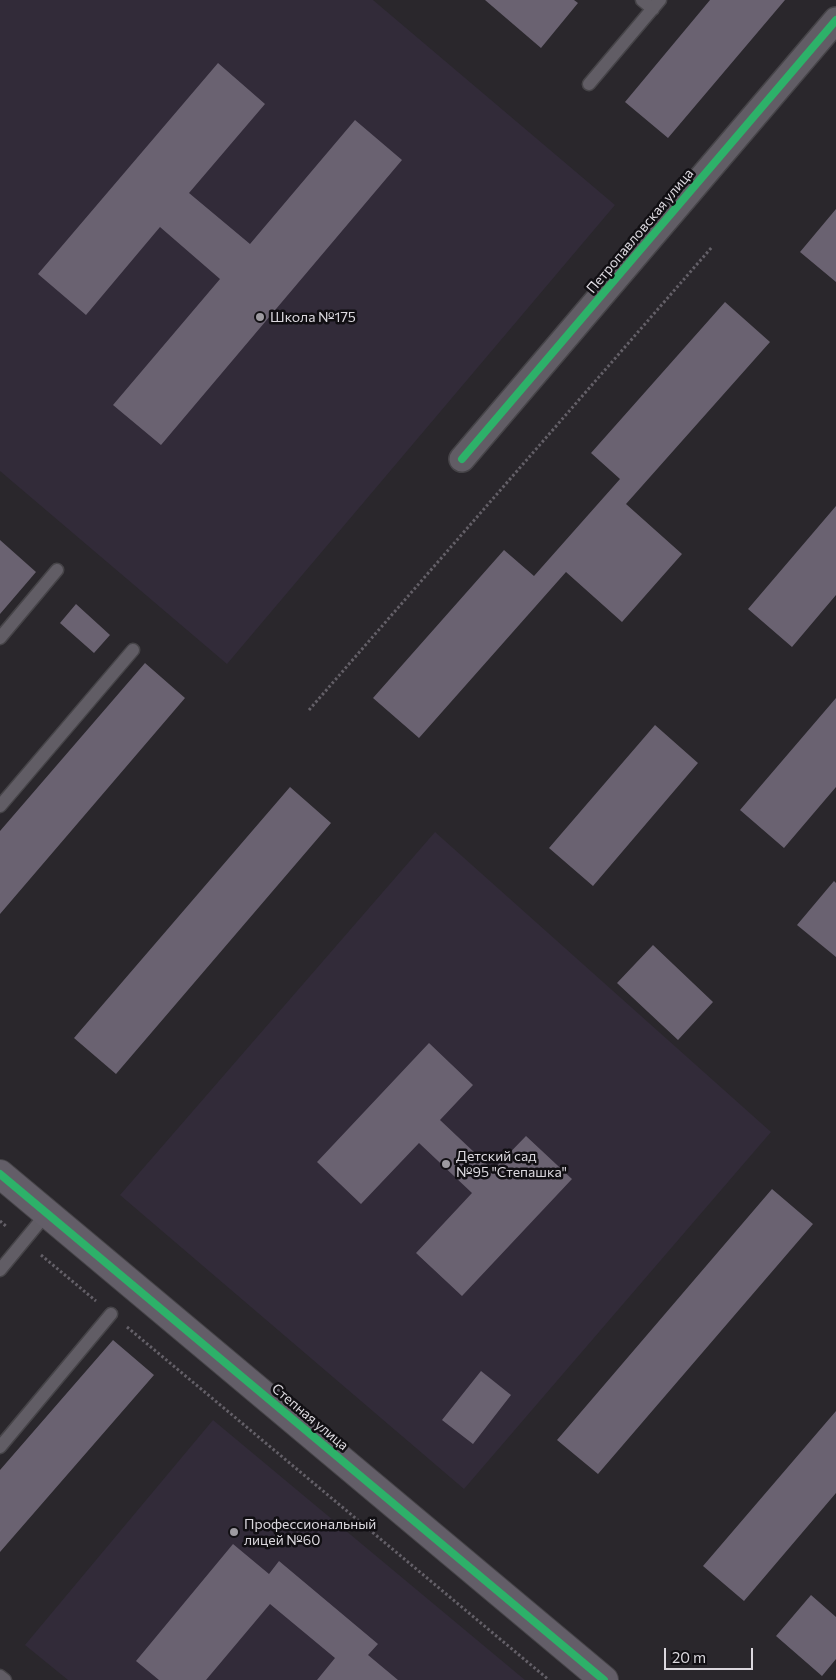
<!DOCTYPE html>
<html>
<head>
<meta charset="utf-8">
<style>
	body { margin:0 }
	#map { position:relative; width:836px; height:1680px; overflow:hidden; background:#2a272c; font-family:Commissioner,sans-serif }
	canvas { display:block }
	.scale { position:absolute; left:664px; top:1648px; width:89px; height:22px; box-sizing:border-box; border:2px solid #dbd8de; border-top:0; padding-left:6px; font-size:15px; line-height:18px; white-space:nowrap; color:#dbd8de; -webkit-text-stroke:4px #110f13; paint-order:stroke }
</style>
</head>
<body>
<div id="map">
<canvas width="836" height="1680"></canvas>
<div class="scale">20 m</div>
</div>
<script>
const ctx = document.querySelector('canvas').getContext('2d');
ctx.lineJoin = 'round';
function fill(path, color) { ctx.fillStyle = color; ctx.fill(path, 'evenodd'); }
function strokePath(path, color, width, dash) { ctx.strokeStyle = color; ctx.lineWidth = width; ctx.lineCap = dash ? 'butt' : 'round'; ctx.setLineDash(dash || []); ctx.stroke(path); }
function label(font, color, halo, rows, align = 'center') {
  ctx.font = font + ' Commissioner,sans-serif'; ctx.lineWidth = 5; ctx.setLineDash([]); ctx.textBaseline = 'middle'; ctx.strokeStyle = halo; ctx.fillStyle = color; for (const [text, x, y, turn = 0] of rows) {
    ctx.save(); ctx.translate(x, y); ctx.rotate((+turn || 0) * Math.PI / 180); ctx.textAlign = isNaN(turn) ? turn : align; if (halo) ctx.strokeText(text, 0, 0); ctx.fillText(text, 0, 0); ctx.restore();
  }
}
const built = new Path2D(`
	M0,0H373L615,205L227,664L0,471Z
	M435,832L771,1132L464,1489L120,1195Z
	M213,1420L525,1680H68L25,1645Z`);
const building = new Path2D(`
	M485,0H574L578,3L541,48Z
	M710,0H785L668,138L625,102Z
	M218,63L265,104L189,193L250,244L355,120L402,160L161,445L113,405L220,279L160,227L86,315L38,274Z
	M836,209V282L800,252Z
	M725,302L770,342L626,504L682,554L622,622L566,572L419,738L373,698L504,550L534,576L620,479L591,453Z
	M836,506V595L792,647L748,609Z
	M0,540L36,572L0,614Z
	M76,604L110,635L94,653L60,623Z
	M145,663L185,698L0,914V831Z
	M836,698V787L784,848L740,810Z
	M655,725L698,763L593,886L549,848Z
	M290,787L331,823L116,1074L74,1038Z
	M834,881L836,883V957L797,925Z
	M653,945L713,1002L678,1040L617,983Z
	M429,1043L473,1085L440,1120L493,1170L526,1136L572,1179L462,1296L416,1253L472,1193L419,1143L361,1204L317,1162Z
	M772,1189L813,1224L598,1474L557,1440Z
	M113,1340L154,1375L0,1552V1470Z
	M481,1371L511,1395L473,1444L442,1420Z
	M836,1411V1493L744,1601L703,1566Z
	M233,1544L269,1574L279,1561L378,1644L368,1655L398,1680H317L335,1658L270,1604L206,1680H159L136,1661Z
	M811,1595L836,1617V1659L822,1676L776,1636Z`);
const path = new Path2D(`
	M309,710L712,247
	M0,1221L7,1227
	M41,1255L96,1301
	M127,1327L549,1680`);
const lane = new Path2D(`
	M642,0L653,9
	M589,84L660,0
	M0,638L57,570
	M0,806L133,650
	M0,1270L47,1213
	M0,1447L111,1314
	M0,1676L5,1680`);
const street = new Path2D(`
	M462,459L836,20`);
const secondary = new Path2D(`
	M0,1174L604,1680`);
const cycleway = new Path2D(`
	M462,459L836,20
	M0,1174L604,1680`);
const markers = [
	[260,317,5,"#9d9aa0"],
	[446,1164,5,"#9d9aa0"],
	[234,1532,5,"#9d9aa0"]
];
const streetNames = [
	["Петропавловская улица",640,231,-50],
	["Степная улица",310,1417,40]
];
const poiNames = [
	["Школа №175",270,317],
	["Детский сад",456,1156],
	["№95 \"Степашка\"",456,1172],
	["Профессиональный",244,1524],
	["лицей №60",244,1540]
];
fill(built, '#322b39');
fill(building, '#6a6271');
strokePath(lane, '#464448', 15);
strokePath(street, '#464448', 28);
strokePath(secondary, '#464448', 30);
strokePath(path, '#646068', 3, [2.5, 2.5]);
strokePath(lane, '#615d65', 12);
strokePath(street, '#615d65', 25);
strokePath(secondary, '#635e68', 28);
strokePath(cycleway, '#2db169', 8);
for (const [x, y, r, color] of markers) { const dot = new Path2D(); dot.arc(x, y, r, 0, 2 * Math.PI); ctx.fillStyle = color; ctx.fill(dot); strokePath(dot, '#110f13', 2); }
label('14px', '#dbd8de', '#110f13', streetNames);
label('14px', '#dbd8de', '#110f13', poiNames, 'left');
</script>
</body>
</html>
